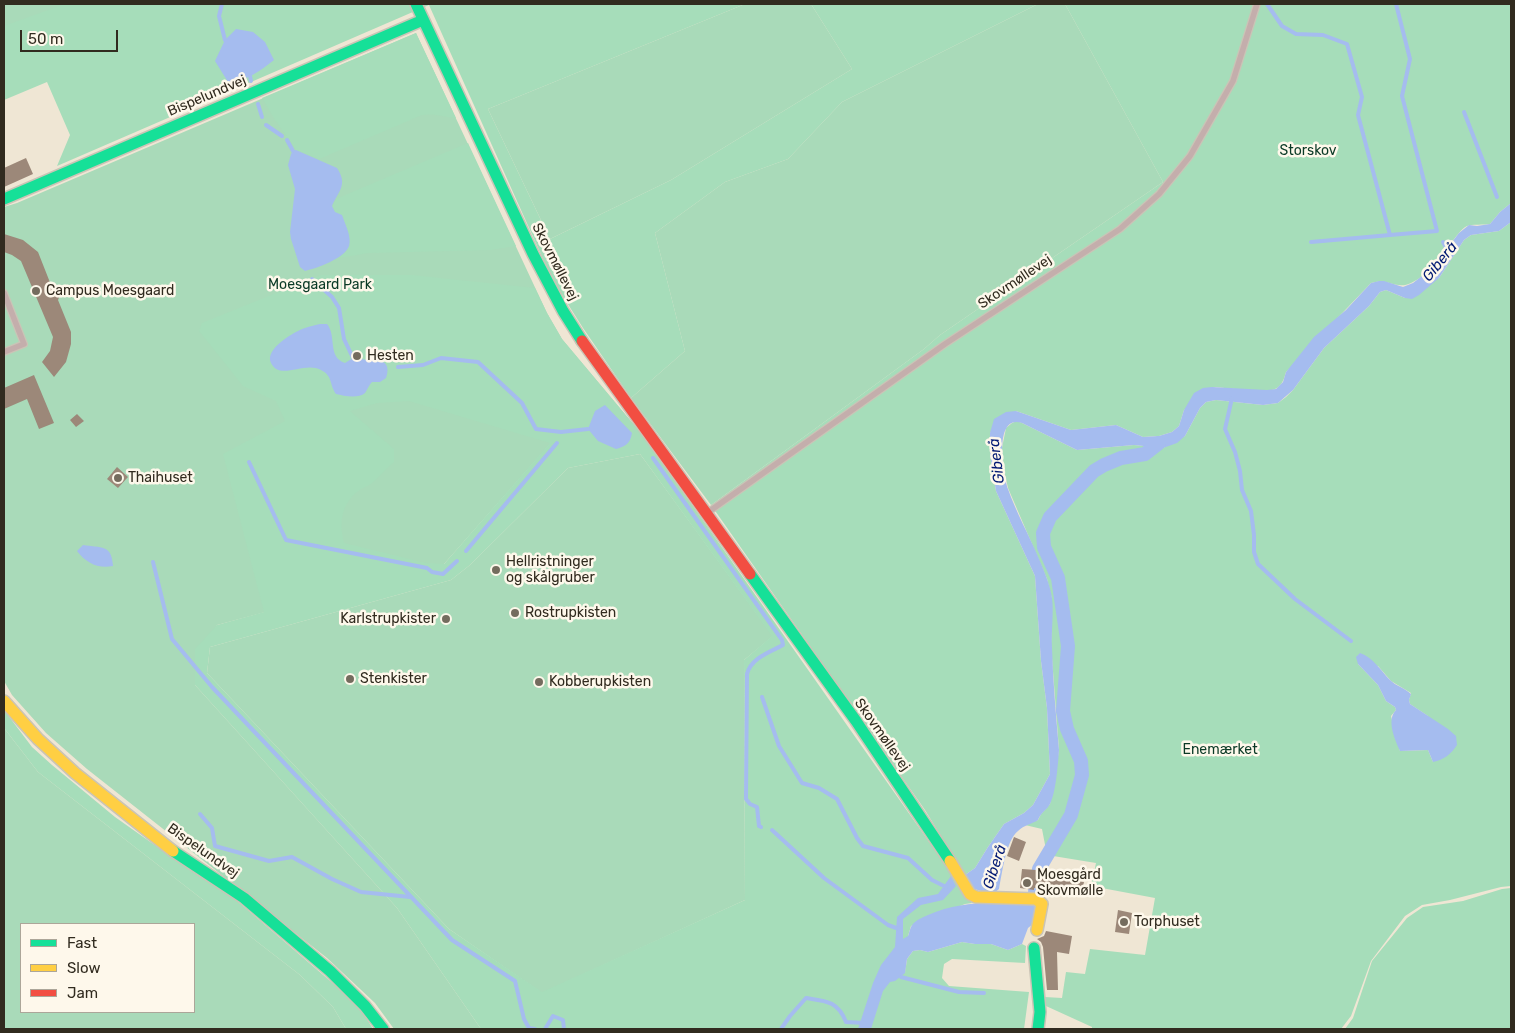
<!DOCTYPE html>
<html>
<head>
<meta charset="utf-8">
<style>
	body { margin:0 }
	#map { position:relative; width:1515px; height:1033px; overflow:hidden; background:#efe6d4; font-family:Rubik,sans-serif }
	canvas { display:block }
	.frame { position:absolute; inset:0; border:5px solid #312b1f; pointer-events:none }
	.legend { position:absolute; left:20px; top:923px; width:175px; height:90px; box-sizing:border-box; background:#fef8eb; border:1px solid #aca699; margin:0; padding:6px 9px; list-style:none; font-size:15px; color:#312b1f }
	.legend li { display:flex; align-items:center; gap:10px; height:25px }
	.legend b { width:25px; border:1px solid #aca699 }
	.scale { position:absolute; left:20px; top:30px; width:98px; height:22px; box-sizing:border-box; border:2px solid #312b1f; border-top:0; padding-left:6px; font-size:15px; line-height:18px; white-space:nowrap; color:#312b1f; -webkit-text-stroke:4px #fef8eb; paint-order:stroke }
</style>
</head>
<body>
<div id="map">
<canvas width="1515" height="1033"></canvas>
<div class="frame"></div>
<ul class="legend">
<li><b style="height:6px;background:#16e098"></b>Fast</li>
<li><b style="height:6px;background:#ffcf43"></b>Slow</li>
<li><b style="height:6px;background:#f24e42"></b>Jam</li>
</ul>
<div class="scale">50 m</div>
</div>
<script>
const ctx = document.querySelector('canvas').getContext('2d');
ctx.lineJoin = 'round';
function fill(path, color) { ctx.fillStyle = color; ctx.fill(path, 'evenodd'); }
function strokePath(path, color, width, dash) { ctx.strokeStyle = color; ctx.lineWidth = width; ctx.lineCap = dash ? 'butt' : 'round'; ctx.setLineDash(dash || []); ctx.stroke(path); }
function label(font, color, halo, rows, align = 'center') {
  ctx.font = font + ' Rubik,sans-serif'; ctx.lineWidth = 5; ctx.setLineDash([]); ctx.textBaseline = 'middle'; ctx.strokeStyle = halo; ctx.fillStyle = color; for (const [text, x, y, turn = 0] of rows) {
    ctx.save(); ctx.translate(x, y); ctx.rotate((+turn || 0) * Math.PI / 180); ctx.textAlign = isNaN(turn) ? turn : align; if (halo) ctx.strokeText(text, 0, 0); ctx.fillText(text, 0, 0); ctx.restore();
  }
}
const green = new Path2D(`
	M4,4H73L4,28Z
	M745,4H811L852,69L671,180L550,239L488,109Z
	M1038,4H1065L1163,182L940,335L924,349L711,505L631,398L685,351L655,233L725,182L788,159L842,102Z
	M416,33L547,313L562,339L645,438L551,443L444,564L217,625L195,685L397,908L481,1029H394L375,1003L327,958L87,769L46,733L12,695L4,681V207L17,203Z
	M640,454L773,636L744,660L745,900L542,993L449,929L207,673L210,647L451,580L470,565L568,468Z
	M4,728L38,772L300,975L333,1007L346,1029H4ZM21,924H194V1012H21Z`);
const forest = new Path2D(`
	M65,4H745L488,109L550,239L671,180L852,69L811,4H1038L842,102L788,159L725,182L655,233L685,351L631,398L583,328L552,279L429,5L57,166L70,135L47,82L4,100V26Z
	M1065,4H1511V203L1500,212L1490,224C1485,225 1471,224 1467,226C1461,229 1456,237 1451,243C1440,258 1429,275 1411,283C1397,290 1388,278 1371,283L1286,372C1284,379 1282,386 1275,389C1267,393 1226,388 1214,387L1184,410L1179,426L1172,432L1159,436L1143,437L1116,425L1071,430L1016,411L990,433V454L996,491L1035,576L1041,661L1047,708L1050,774L1033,805L1024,813L1004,824L988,847L975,868L965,875L925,810L711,505L924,349L940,335L1163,182Z
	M416,33L456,118C443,117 435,113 422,115L319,159L296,150L275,120L262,98Z
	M468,143L516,246L490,250L368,253L339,258L349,247L332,206L336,199Z
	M1511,222V886L1501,887L1450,900L1422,905L1405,916L1371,961L1351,1016L1341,1029H1092V1027L1046,1006L1045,997L1062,998L1066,972L1085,974L1090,949L1145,955L1155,898L1091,886L1096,863L1047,855L1042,829L1025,825L1038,820L1041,814L1050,804L1059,750L1051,645L1052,599L1047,579L1008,488L1004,470L1002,448L1006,428L1012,423L1017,421L1022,423L1077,450L1134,445L1163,448L1185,436L1200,408L1206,402L1216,400L1263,405L1278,403L1286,397L1293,390L1324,348L1369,306L1380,292L1386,290L1405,298L1439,278L1464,240L1471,235L1499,231ZM1358,664L1378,666L1391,681L1411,693L1409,700L1410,704L1428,716L1433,762L1428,750L1400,751L1392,720L1391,716L1396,710L1395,707L1386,701L1378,685Z
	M321,275H411L535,288L547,313L562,339L645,438L972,903L965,904L911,926L908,936L905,973L907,959L913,951L920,950L928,952L962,942L975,944H991L1008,950L1022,944L1026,946L1025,963L952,959L944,964L942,978L949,986L1029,992L1024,1029H481L397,908L195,685V649L217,625L264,612L223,454L285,421L276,401L243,386L199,331L202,323ZM409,401L550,443L444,564L426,563L344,543C339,524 341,505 357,492C361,488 366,487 371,484C379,477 386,469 394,462V449L350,411L377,403ZM640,454L772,636L744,660L745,900L542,992L449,929L207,673L210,647L451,580L470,565L568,468Z
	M4,710L32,747L52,765L115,817L190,870L236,900L336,986L362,1011L373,1029H346L333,1007L300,975L38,772L4,728Z
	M1511,888V1029H1345L1353,1018L1372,961L1407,918L1423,907L1463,901L1502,889Z`);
const water = new Path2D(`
	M236,29L253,32L265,42L274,60C260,71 247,81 228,82L215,61L225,40Z
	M296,150L337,168C348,185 339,190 332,206L335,212L342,215C345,224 352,237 349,246C344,259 317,268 305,271L300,267L291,239L290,232L295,189L288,165L291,154L293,151Z
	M1511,203V222L1499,231L1471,235L1464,240L1439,278L1419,295L1412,299L1405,298L1386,290L1380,292L1369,306L1324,348L1293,390L1278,403L1263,405L1216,400L1206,402L1200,408L1185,436L1177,443L1163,448L1134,445L1077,450L1022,423C993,414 1003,474 1008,489C1016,512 1029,535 1039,559C1044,571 1050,584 1052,598C1054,614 1051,631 1052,648C1053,682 1056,716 1059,750C1058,764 1056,792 1050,804C1047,810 1041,812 1038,820C1032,824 1024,825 1018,831C1006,840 1002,874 999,889L993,894L974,889L965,875L975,868L988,847L1004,824L1024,813L1033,805L1050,774L1047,708L1041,661L1035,576L996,491L990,454V433L994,419L1006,412L1016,411L1071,430L1116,425L1143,437L1159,436L1172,432L1179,426L1184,410L1194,393L1203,388L1212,387L1267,390L1276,389L1283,382L1286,372L1314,337L1346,310L1371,283L1379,281H1384L1403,287L1413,283L1431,269L1459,233L1469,225L1477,226L1490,224L1500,212Z
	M320,324H327C337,336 327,357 345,363L353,358L383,362C389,365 388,372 386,378L380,382H372C369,385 367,390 365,393C358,399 344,396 336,394C329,384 333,376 321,370C304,361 280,381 271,363C264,349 295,331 305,328C310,326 316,325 320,324Z
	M605,405L632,433C630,444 626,446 616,449L598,441L588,429L595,411Z
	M83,545C101,548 112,544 113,566C98,569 86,563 77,551Z
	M1360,653C1373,657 1381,671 1390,680C1396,686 1405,688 1411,694L1409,700L1410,704L1448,729L1456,736L1457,745C1451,754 1444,760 1433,762L1428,750L1400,751C1395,740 1386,720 1396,710L1395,707L1386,701L1378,685L1358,664L1356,657Z
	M951,876L956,886L943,900L921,905L903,919V939L908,936C910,931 910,926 915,922C918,919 924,917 928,915C965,899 999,903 1037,905L1033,924L1028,928L1022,944L1008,950L991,944H975L962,942L928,952L920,950L913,951L907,959L905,973L895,981L890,982L883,991L871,1029H858L873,983L881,965L895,947L897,917L918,898L938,894Z`);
const stream = new Path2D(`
	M222,4L219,16L225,40
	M1267,4L1282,26L1296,34L1323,35L1347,44L1362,97L1358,115L1390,235L1437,231L1402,96L1410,59L1396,4
	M250,76L251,81
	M258,104L262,117
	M1464,112L1497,197
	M266,125L282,136
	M287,140L293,151
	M1311,242L1390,235
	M1443,242L1448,251
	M312,279L332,297L339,308L344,339L353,358
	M398,367L423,365L441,358L478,362L522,403L536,429L561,432L588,429
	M1232,398L1225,429L1235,452L1240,471L1242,490L1251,511L1254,535V552L1258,564L1295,599L1351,641
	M653,458L782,640L783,645C770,652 751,658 747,674L746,799L750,804L757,807L759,826L761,827
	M249,462L286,540L427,568L432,572L443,574L457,561
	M466,551L557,443
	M153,562L172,639L212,687L452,940L515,981L524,1019L529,1028L535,1029
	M762,697L779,746L802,783L819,788L837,799L857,838L863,846L908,858L932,880L946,887
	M200,814L212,828L215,846L269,861L292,857L332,879L361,892L410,897
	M772,830L824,878L888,925L899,929
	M901,977L959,992L984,993
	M545,1029L553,1016L563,1020L564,1029
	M781,1029L790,1016L806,998C826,1001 838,1001 846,1022L865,1023`);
const canal = new Path2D(`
	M1035,892L1039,869L1071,815L1082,775L1081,761L1067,729L1063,711L1068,646L1058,578L1044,547L1043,533L1050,517L1094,471L1104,465L1121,458L1145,454L1159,443`);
const building = new Path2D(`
	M26,158L33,174L4,187V168Z
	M4,234L23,240L38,252L51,285L57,287L60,291V295L58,300L71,332V344L66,362L54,377L42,362L50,351L53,337L21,261L12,255L4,252Z
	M34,375L54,423L39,429L27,399L4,409V388Z
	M77,414L84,421L76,427L70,420Z
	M117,467L128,477L118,488L107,479Z
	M1014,837L1026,842L1019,861L1007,856Z
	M1022,869L1036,870L1084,882L1081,895L1070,893V895L1034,888V890L1020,888Z
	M1118,910L1132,913L1129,934L1115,932Z
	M1046,931L1072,936L1069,954L1057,952L1058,990H1047L1043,947L1041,942L1037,939L1044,936Z`);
const lane = new Path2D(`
	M4,293L24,344L4,352
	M707,513L945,344L1120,229L1159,194L1190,156L1233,81L1257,4`);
const fast = new Path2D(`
	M416,4L533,254L563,311L582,341
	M4,199L423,20
	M750,574L856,721L950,861
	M173,851L244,898L330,971L365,1006L383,1029
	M1034,948L1040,1012L1038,1029`);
const slow = new Path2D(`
	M4,701L38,739L75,773L173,851
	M950,861L970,894L976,897L1036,899L1042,904L1037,930`);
const jam = new Path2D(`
	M582,341L750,574`);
const markers = [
	[36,291,5,"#746c5e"],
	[357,356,5,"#746c5e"],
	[118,478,5,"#746c5e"],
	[496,570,5,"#746c5e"],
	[515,613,5,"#746c5e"],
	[446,619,5,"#746c5e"],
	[350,679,5,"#746c5e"],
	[539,682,5,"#746c5e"],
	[1027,883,5,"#746c5e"],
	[1124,922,5,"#746c5e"]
];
const streetNames = [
	["Bispelundvej",207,96,-23],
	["Skovmøllevej",555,262,63],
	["Skovmøllevej",1015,282,-34],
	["Skovmøllevej",882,735,55],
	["Bispelundvej",203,851,35]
];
const parkNames = [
	["Storskov",1308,151],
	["Moesgaard Park",320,285],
	["Enemærket",1220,750]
];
const poiNames = [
	["Campus Moesgaard",46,291],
	["Hesten",367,356],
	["Thaihuset",128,478],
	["Hellristninger",506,562],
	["og skålgruber",506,578],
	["Rostrupkisten",525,613],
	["Karlstrupkister",436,619,"right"],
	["Stenkister",360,679],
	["Kobberupkisten",549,682],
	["Moesgård",1037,875],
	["Skovmølle",1037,891],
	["Torphuset",1134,922]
];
const waterNames = [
	["Giberå",1440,262,-51],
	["Giberå",997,461,-97],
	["Giberå",995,867,-72]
];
fill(green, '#a9dab9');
fill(forest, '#a6ddba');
fill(water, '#a5bcef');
strokePath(stream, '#a5bcef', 4);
strokePath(canal, '#a5bcef', 14);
fill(building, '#9c8879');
strokePath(lane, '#cac4b6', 8);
strokePath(fast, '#cac4b6', 14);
strokePath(slow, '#cac4b6', 14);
strokePath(jam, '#cac4b6', 14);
strokePath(lane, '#c4aeac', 5.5);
strokePath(fast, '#16e098', 11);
strokePath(slow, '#ffcf43', 11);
strokePath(jam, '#f24e42', 11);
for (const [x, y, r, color] of markers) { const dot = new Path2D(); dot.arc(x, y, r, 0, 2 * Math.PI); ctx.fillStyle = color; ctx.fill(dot); strokePath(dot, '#fef8eb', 2); }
label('14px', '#312b1f', '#fef8eb', streetNames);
label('14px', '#0a3a26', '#fef8eb', parkNames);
label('14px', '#312b1f', '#fef8eb', poiNames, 'left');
label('italic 15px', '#031a74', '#fef8eb', waterNames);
</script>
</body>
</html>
